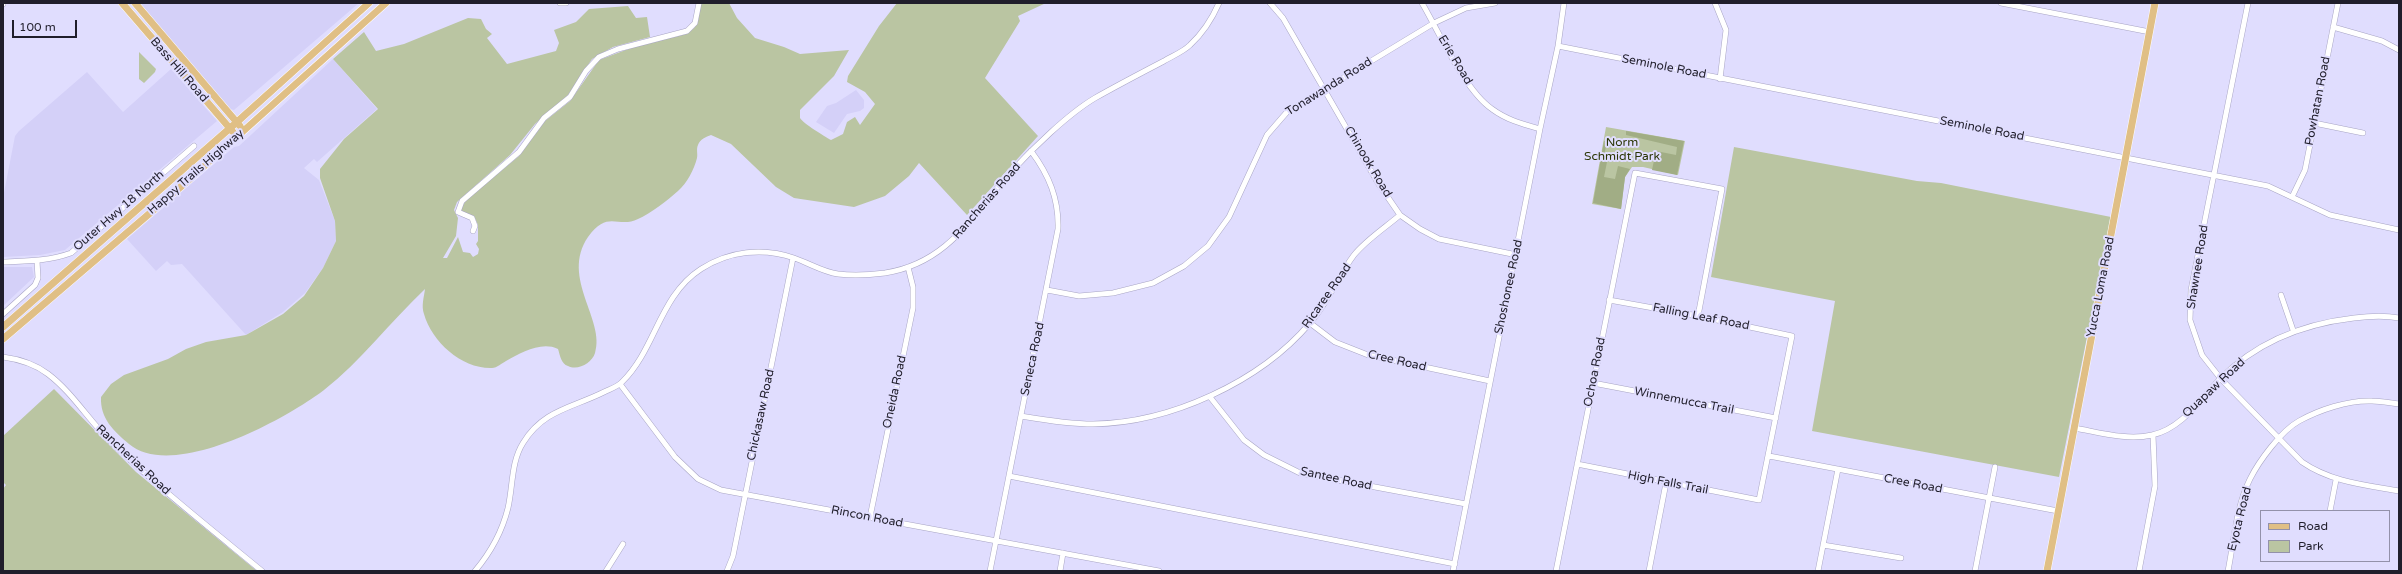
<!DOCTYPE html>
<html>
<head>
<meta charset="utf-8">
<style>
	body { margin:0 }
	#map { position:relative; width:2402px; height:574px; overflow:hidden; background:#e0ddfe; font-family:"Varela Round",sans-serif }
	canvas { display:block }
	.frame { position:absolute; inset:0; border:4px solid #201e2b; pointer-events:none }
	.legend { position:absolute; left:2260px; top:510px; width:130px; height:52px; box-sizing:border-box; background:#e0ddfe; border:1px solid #9391aa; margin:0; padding:5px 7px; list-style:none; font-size:12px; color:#201e2b }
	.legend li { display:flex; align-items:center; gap:8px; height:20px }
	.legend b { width:20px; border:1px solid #9391aa }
	.scale { position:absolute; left:12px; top:20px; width:65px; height:18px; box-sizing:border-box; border:2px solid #201e2b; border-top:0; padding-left:5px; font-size:12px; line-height:14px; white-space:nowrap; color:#201e2b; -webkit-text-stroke:3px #e0ddfe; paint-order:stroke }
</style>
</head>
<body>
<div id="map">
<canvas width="2402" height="574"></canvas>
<div class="frame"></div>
<ul class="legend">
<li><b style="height:5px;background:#e0bf85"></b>Road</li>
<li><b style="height:11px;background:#bac5a2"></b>Park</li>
</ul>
<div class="scale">100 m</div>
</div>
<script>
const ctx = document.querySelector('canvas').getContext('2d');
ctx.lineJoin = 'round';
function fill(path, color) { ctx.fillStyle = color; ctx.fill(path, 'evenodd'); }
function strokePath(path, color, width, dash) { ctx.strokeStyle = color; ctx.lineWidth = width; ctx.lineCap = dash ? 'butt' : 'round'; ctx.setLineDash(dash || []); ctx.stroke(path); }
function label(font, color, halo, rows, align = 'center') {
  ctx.font = font + ' "Varela Round",sans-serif'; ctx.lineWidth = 4; ctx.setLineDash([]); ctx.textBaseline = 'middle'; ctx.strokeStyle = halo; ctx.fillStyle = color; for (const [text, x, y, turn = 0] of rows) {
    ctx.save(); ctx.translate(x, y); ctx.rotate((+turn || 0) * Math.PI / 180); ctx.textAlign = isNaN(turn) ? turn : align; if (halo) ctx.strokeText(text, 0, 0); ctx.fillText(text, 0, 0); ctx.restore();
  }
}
const built = new Path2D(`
	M138,3H359L234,110L230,109Z
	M333,59L377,109L317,162L314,159L304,168L319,180L335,221L336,241L323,268L305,293L283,312L246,335L182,264L171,265L167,261L156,271L127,239L234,147L239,146Z
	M171,69L217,121L65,250L40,255L3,257V198L15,136L19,131L87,72L123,112Z
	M856,90L864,100V108L860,111L847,114L834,133L816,122L827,106L836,103Z
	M3,267H32L34,277L3,306Z`);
const green = new Path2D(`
	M701,3H729L737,18L755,38L784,47L800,54L849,50L834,76L800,110V118C804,124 824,136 831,140L843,134L847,122L855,117L860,125L875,104L865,92L847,82L848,76L879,26L897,3H1046L1018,16L1020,21L985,78L1038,136L967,215L919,163L909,176L885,196L854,207L794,198L776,187L731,144L711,135C706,137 700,139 698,145C696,149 698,154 697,158C694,170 687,183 678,191C668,200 650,214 638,219C618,229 608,209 588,237C560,278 606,320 595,353C592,363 578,371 568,366C561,364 560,355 558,349C541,341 521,353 506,361C502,363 497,368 492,368C462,369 432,342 424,314C421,306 424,297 425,289C390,322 361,361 324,390C286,419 173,481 129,444C114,431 100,419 101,397L111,384L124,375L168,359L186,349L206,342L246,335L283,314L304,296L323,268L336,241L335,221L320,178V169L344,139L378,109L333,59L364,32L376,51L404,44L468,18L481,19L486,29L492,34L487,38L507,64L556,51L559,43L554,30L576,22L589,9L628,6L636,18L647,17L650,37L613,47L592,59L568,95L535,124L510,155L457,202L454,210L458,218L456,236L443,258H447L458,237L463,252L470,253L473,257L478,254L479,249L476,244L478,241V225L474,216L460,211L466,200L519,156L545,121L570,101L599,60L631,48L686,34L694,28L698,21Z
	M139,52L156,69L155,72L144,83L139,79Z
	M1606,127L1685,141L1678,175L1643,167H1632L1625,177L1621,209L1592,204Z
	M1734,147L1917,181L1941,183L2111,217L2059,477L1812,431L1835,301L1711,277Z
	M54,389L136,472L257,571H3V489L6,485L3,482V436Z`);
const forest = new Path2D(`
	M1626,131L1684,141L1677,175L1652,170L1656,151L1676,155L1677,147L1626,135Z
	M1604,141H1607L1604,156L1608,157L1604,177L1615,179L1618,166L1630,169L1625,177L1621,209L1593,203Z`);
const minor = new Path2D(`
	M560,3H566
	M1270,3L1283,18L1378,183L1400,215L1420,229L1439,239L1517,255
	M1422,3C1439,32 1465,91 1492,109C1507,120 1522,124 1540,129
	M1715,3L1726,30L1720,79
	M2001,3L2150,32
	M2248,3L2191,290L2190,320L2202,355L2221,379L2302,462C2331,482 2365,485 2399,491
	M3,4V3
	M2333,27L2382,41L2399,50
	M1558,46L2268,186L2330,215L2399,230
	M2314,123L2363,133
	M2292,197L2305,170L2338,3
	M473,231L475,226L472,218L458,212L462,201L519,152L544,118L570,97L586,71L599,57L618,49L687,31L695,23L699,3
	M3,262C27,261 49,261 71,253L194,146
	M1047,290L1079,296L1113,293L1153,283L1184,266L1208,246L1229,217L1267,135L1287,112L1434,23L1466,8L1495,3
	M2281,295L2293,330
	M3,314L35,285L38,278L37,261
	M1310,323L1335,342L1368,355L1490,381
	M3,357C18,359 35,364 48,374C73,393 89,421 112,443C159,488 211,529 262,571
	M1593,383L1776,418
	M620,384L675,457L698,479L721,490L1159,571
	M1210,397L1244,440L1264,455L1300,473L1466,504
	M1021,416C1045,420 1068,424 1093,424C1170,423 1260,382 1310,323C1328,303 1338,276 1354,255C1366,240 1386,227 1400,215
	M2074,428C2098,432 2127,441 2152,435C2181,429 2200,400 2219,380C2256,342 2302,324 2354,318C2370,316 2383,315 2399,318
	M1769,456L2058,511
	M1577,464L1759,500L1792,336L1698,316L1609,300
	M1009,476L1455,564
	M2330,511L2336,480
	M870,517L913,308V287L908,267
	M1823,545L1901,558
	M475,571C491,552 502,532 508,508C513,486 511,462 523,443C543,410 572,408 604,392C610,389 617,387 622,382C656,349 659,296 701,269C729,251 763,247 794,258C809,263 823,272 838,274C853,276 870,275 885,273C948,263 972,216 1010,173C1032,149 1068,114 1095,98C1118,85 1141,73 1164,61C1172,56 1183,52 1190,45C1203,33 1212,19 1219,3
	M606,571L623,544
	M727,571L733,556L793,258
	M990,571L1058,229C1059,199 1049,175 1031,151
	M1060,571L1063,553
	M1453,571L1540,129L1558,46L1564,3
	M1556,571L1635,173L1722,189L1698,316
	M1649,571L1666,483
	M1818,571L1838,469
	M1975,571L1995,467
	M2139,571L2155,486L2153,435
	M2228,571C2234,541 2236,507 2250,479C2259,461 2281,431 2299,421C2319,410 2348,400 2372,401C2381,401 2390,403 2399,404`);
const major = new Path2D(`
	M122,3L233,132
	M135,3L240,126
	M3,327L237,122L369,3
	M3,339L191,178L386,3
	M2047,571L2155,3`);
const streetNames = [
	["Erie Road",1455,60,59],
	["Seminole Road",1664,67,11],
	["Bass Hill Road",179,70,49],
	["Tonawanda Road",1329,87,-32],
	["Powhatan Road",2318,101,-79],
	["Seminole Road",1982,129,11],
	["Chinook Road",1368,162,59],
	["Happy Trails Highway",196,172,-41],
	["Rancherias Road",987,201,-49],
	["Outer Hwy 18 North",119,211,-41],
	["Shawnee Road",2198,267,-81],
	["Shoshonee Road",1509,287,-78],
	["Yucca Loma Road",2101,287,-79],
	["Ricaree Road",1327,296,-55],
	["Falling Leaf Road",1701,317,11],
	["Seneca Road",1033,359,-78],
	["Cree Road",1397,361,13],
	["Ochoa Road",1595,372,-79],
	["Quapaw Road",2214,388,-43],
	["Oneida Road",895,392,-78],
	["Winnemucca Trail",1684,401,11],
	["Chickasaw Road",761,415,-78],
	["Rancherias Road",133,460,43],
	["Santee Road",1336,479,12],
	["High Falls Trail",1668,483,11],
	["Cree Road",1913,484,11],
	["Rincon Road",867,517,11],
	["Eyota Road",2240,519,-76]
];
const parkNames = [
	["Norm",1622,143],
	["Schmidt Park",1622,157]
];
fill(built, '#d4d0f8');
fill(green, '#bac5a2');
fill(forest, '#a1ad85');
strokePath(minor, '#a8a5c4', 6);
strokePath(major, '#fff', 8);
strokePath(minor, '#fff', 5);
strokePath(major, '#e0bf85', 7);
label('12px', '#201e2b', '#e0ddfe', streetNames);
label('12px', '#2a3504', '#e0ddfe', parkNames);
</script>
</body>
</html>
